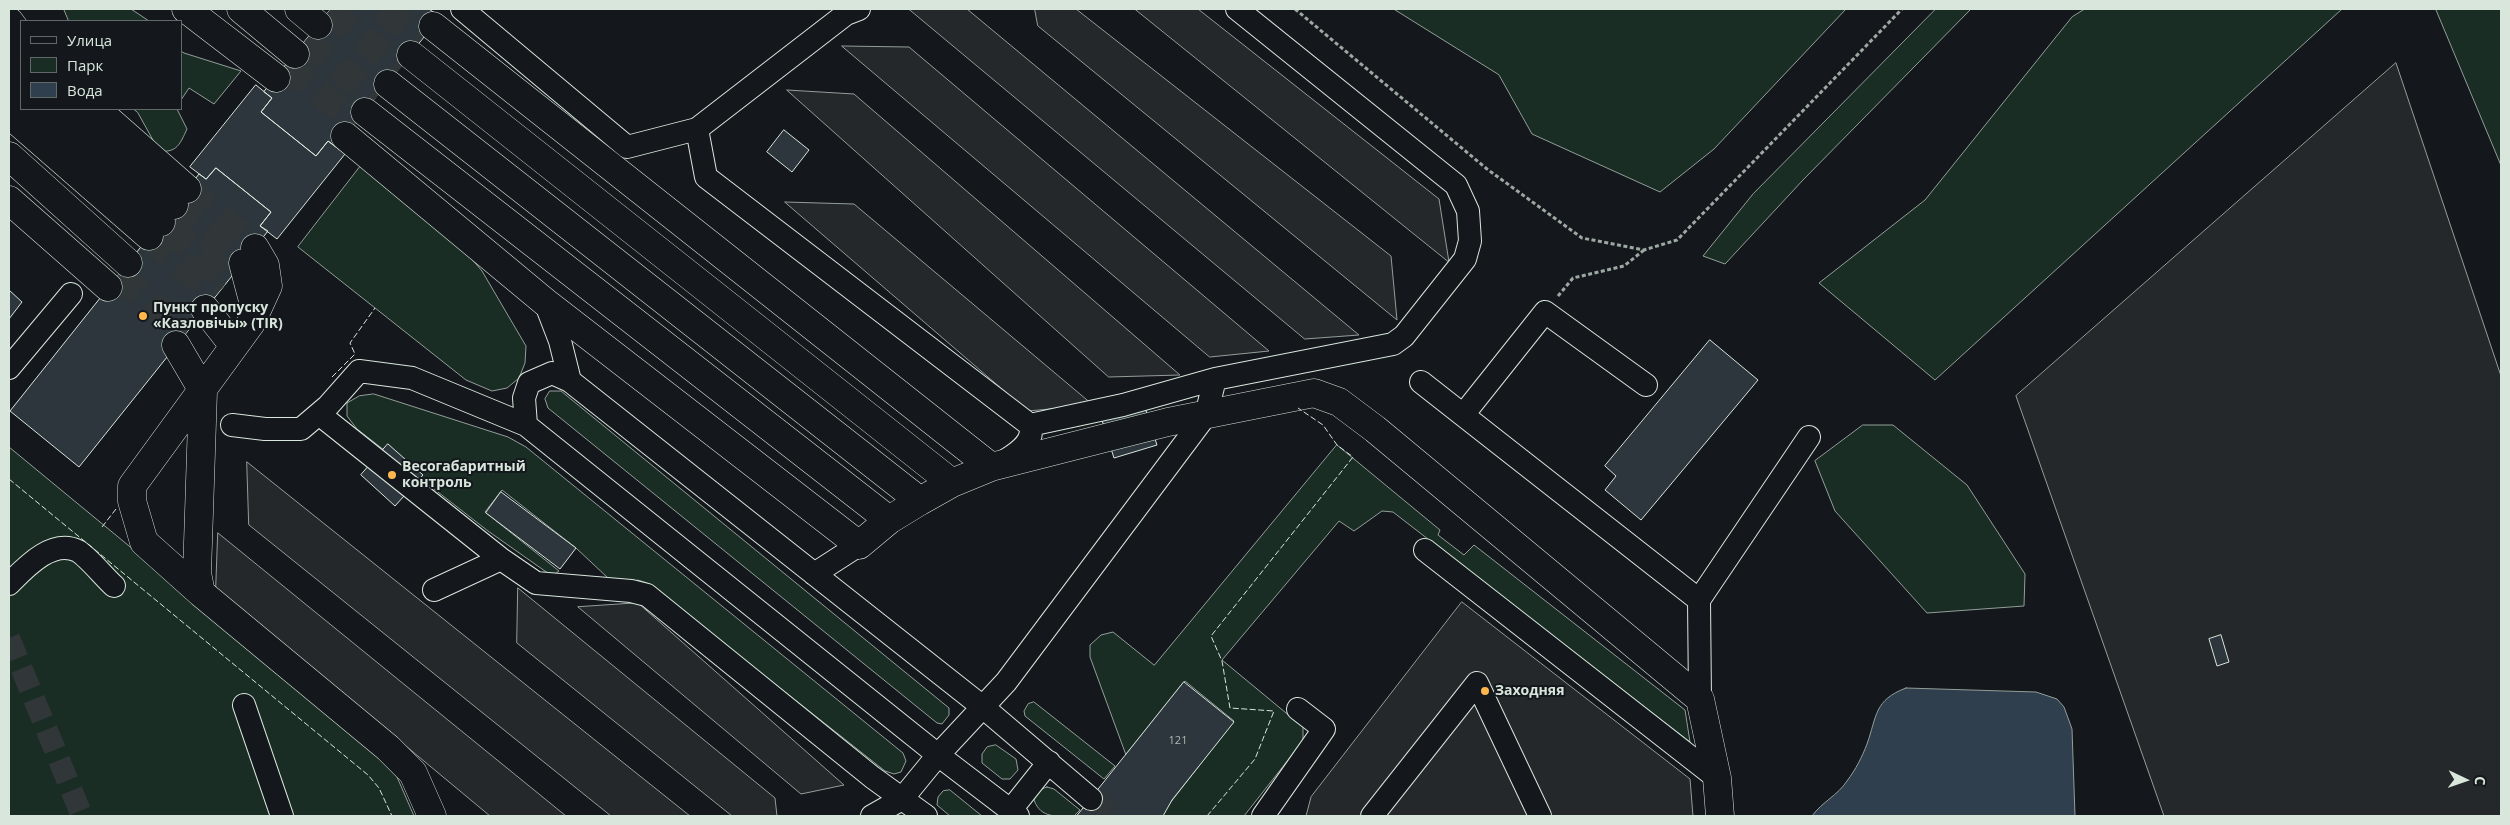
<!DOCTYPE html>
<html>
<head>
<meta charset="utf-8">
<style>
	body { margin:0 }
	#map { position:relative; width:2510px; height:825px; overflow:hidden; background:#14181c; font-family:"Open Sans",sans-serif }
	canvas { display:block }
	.frame { position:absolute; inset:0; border:10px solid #d8e6dc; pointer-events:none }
	.legend { position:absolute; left:20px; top:20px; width:162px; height:90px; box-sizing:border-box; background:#14181c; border:1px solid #626a69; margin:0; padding:6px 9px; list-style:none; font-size:15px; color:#d8e6dc }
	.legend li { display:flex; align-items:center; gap:10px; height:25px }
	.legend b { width:25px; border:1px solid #626a69 }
	.north { position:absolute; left:2440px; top:755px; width:50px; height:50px; -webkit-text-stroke:4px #14181c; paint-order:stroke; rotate:93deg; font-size:14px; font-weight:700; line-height:20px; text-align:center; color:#d8e6dc }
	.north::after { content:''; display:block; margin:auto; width:18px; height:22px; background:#d8e6dc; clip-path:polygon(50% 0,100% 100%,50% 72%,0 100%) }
</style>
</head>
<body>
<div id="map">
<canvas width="2510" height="825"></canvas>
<div class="frame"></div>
<ul class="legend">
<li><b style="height:6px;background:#14181c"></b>Улица</li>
<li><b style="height:14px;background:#1a2d24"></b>Парк</li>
<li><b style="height:14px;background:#2f3f4d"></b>Вода</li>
</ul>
<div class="north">С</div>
</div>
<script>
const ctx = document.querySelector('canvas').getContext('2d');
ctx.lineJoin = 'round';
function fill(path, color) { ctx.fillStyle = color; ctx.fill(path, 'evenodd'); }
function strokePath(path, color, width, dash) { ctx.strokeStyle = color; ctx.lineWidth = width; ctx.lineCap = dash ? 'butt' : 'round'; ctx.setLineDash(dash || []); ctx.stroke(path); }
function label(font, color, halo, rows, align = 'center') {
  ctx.font = font + ' "Open Sans",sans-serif'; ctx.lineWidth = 4; ctx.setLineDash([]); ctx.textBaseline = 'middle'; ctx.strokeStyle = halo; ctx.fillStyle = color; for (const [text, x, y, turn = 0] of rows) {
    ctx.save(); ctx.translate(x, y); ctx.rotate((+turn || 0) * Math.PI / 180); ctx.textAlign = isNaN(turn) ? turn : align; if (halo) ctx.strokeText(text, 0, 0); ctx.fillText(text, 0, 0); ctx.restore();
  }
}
const green = new Path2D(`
	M64,9H131L149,21H69Z
	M1394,9H1846L1714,149L1660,192L1532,134L1499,75Z
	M1936,9H1971L1803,180L1725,264L1703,256L1753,194Z
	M2085,9H2342L1935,380L1819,283L1925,200L2072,17Z
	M2436,9H2501V165Z
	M181,51L184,53L241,71L214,104L189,88L181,100Z
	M134,109H177L187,129C180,144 177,153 159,151L138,113Z
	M363,163L446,229L482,271L526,346L525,363L519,378L507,388L492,391L466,380L298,247Z
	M550,391H561L949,708V715L942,724L937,723L548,408L545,399Z
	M374,394L508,437L526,447L903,753L906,761L901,772L894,774L885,771L647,583L638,580L629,583L608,578L576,548L502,490L485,512L559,571L552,576L488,531L357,429L347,416V403L359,396Z
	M1863,425H1893L1967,485L2025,574L2024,606L1927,613L1835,511L1815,461Z
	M1337,445L1440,530L1438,535L1464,555L1474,545L1685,710L1690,742L1393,512L1382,511L1354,531L1339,521L1222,660L1303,727V741L1244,816H1160L1234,721L1185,681L1126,755L1090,657V645L1101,635L1113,632L1154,665Z
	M9,447L379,752L397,777L414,816H9Z
	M1034,702L1115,766L1104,779L1025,716L1024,711L1028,704Z
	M996,745L1016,759L1018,770L1010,779H1002L982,763V754L987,747Z
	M1047,787L1054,789L1080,810L1074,816C1057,816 1041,819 1034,800C1037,793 1040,789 1047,787Z
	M950,790L982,816H950L937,805L938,797L943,791Z`);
const parking = new Path2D(`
	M909,9H967L1359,335L1305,339Z
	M1035,9H1076L1391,256L1397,320L1038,26Z
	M1135,9H1198L1439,199L1449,262Z
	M842,46L909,47L1269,351L1210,357Z
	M2396,63L2501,376V816H2164L2016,396Z
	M787,90L854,94L1180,375L1109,377Z
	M785,202L854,204L1093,405L1028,411Z
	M247,462L690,816H611L249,525Z
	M218,533L566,816H490L216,588Z
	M518,588L775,798L777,816H732L517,643Z
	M1462,602L1690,779L1693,816H1306L1311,797Z
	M638,603L844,785L801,794L578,607Z`);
const water = new Path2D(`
	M1906,688L2036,692L2057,699L2064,707L2072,729L2075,816H1812C1822,802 1838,795 1847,781C1856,769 1862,757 1867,744C1877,716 1874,700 1906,688Z`);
const building = new Path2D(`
	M331,9H429L440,17L336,147L328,141L316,156L261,112L272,98L264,92Z
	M256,85L272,98L261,112L316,156L328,141L345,154L277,239L260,226L271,212L216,168L206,179L190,167Z
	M784,130L809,150L792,172L767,152Z
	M216,168L271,212L260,226L268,231L79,467L10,411L199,174L206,179Z
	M9,290L22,302L9,319Z
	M1710,340L1758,380L1641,520L1605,490L1616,476L1605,466Z
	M1143,401L1157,445L1114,458L1100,414Z
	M388,444L423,475L395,506L361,475Z
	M501,492L576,548L560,569L486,513Z
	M2221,635L2229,662L2217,666L2209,639Z
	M1184,682L1234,722L1172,800L1163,816H1077Z`);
const minorTunnel = new Path2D(`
	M9,638L82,816
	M1091,799L1114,816`);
const highwayTunnel = new Path2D(`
	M383,9L421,40
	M329,11L400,69
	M305,41L376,98
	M286,65L357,122
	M187,189L255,248
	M174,205L243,263
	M168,227L229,280
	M149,236L216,295
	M118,275L186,333`);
const path = new Path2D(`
	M1295,9L1487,169L1582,238L1644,250L1677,240L1902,9
	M1558,296L1573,278L1624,266L1644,250`);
const minor = new Path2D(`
	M462,9L627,147L697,129L846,14L859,9
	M697,129L706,177L1030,425C1036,443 1013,456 1001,463
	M545,302L560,341L570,381
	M9,368L71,294
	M1421,382L1463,415L1545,312L1646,385
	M319,414L501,559
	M1463,415L1699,600L1700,699
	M232,425L265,429H301L328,406L359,371L412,378L526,425L938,755L1018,816
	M526,425L524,398L529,383L552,373L570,381L984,708L1091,799
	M1030,425L1123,405L1215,379L1393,344L1404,336L1465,259L1470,241L1468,211L1456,185L1237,9
	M1425,550L1717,778
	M814,574L859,545
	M9,584C25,568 52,538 78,551C88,557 104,577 114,586
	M434,590L501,559L536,583L631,591L647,595L872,777L926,816
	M1699,600L1809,437
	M244,705L282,816
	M1010,811L1049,762
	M872,816L902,799L938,755L1006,682L1206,415L1215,379
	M1263,816L1324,729L1298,709
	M1372,816L1477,683L1540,816`);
const highway = new Path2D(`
	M186,9L276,78
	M241,9L295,54
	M299,9L318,25
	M9,21L21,37
	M433,26L991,467
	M411,55L952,483
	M9,58L21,69
	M9,84L21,95
	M388,84L920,501
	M36,109L161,222
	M65,109L174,205
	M96,109L187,189
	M365,112L889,520
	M9,114L149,236
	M345,136L545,302L859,545L889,520L920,501L952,483L991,467L1168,422L1314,393L1339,402L1375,429L1700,699L1717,778L1720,816
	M9,156L128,263
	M9,200L108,287
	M255,248L265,265L268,286L251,323L132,486V501L144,542L201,593L388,748L413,773L432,816
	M243,263L256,312
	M205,309L234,346
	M176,345L203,391L197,573L201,593`);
const fence = new Path2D(`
	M332,377L355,354L350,343L375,308
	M9,479L368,775L379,788L392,816
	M102,527L116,509
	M1207,816L1255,759L1274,711L1230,708L1222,661L1211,636L1353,457L1337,445L1323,425L1298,408`);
const markers = [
	[143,316,5,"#ffb74d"],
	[392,475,5,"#ffb74d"],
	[1485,691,5,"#ffb74d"]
];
const numberNames = [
	["121",1178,741]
];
const poiNames = [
	["Пункт пропуску",153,308],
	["«Казловічы» (TIR)",153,324],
	["Весогабаритный",402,467],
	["контроль",402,483],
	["Заходняя",1495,691]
];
fill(green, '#1a2d24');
strokePath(green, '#939e99', 1);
fill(parking, '#24282b');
strokePath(parking, '#939e99', 1);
fill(water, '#2f3f4d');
strokePath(water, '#939e99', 1);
fill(building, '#2c363c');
strokePath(building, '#d8e6dc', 1);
strokePath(minorTunnel, '#313739', 22, [22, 11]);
strokePath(highwayTunnel, '#313739', 28, [28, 14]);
strokePath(minor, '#d8e6dc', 24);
strokePath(highway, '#d8e6dc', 29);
strokePath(path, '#9da8a2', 3, [4, 2.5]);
strokePath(minor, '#14181c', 22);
strokePath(highway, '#14181c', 28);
strokePath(fence, '#d8e6dc', 1, [6, 2.5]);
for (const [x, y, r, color] of markers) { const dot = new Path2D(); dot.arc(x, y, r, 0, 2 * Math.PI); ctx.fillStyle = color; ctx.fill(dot); strokePath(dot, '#14181c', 2); }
label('11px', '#adbab4', null, numberNames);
label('bold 14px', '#d8e6dc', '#14181c', poiNames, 'left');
</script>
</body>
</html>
